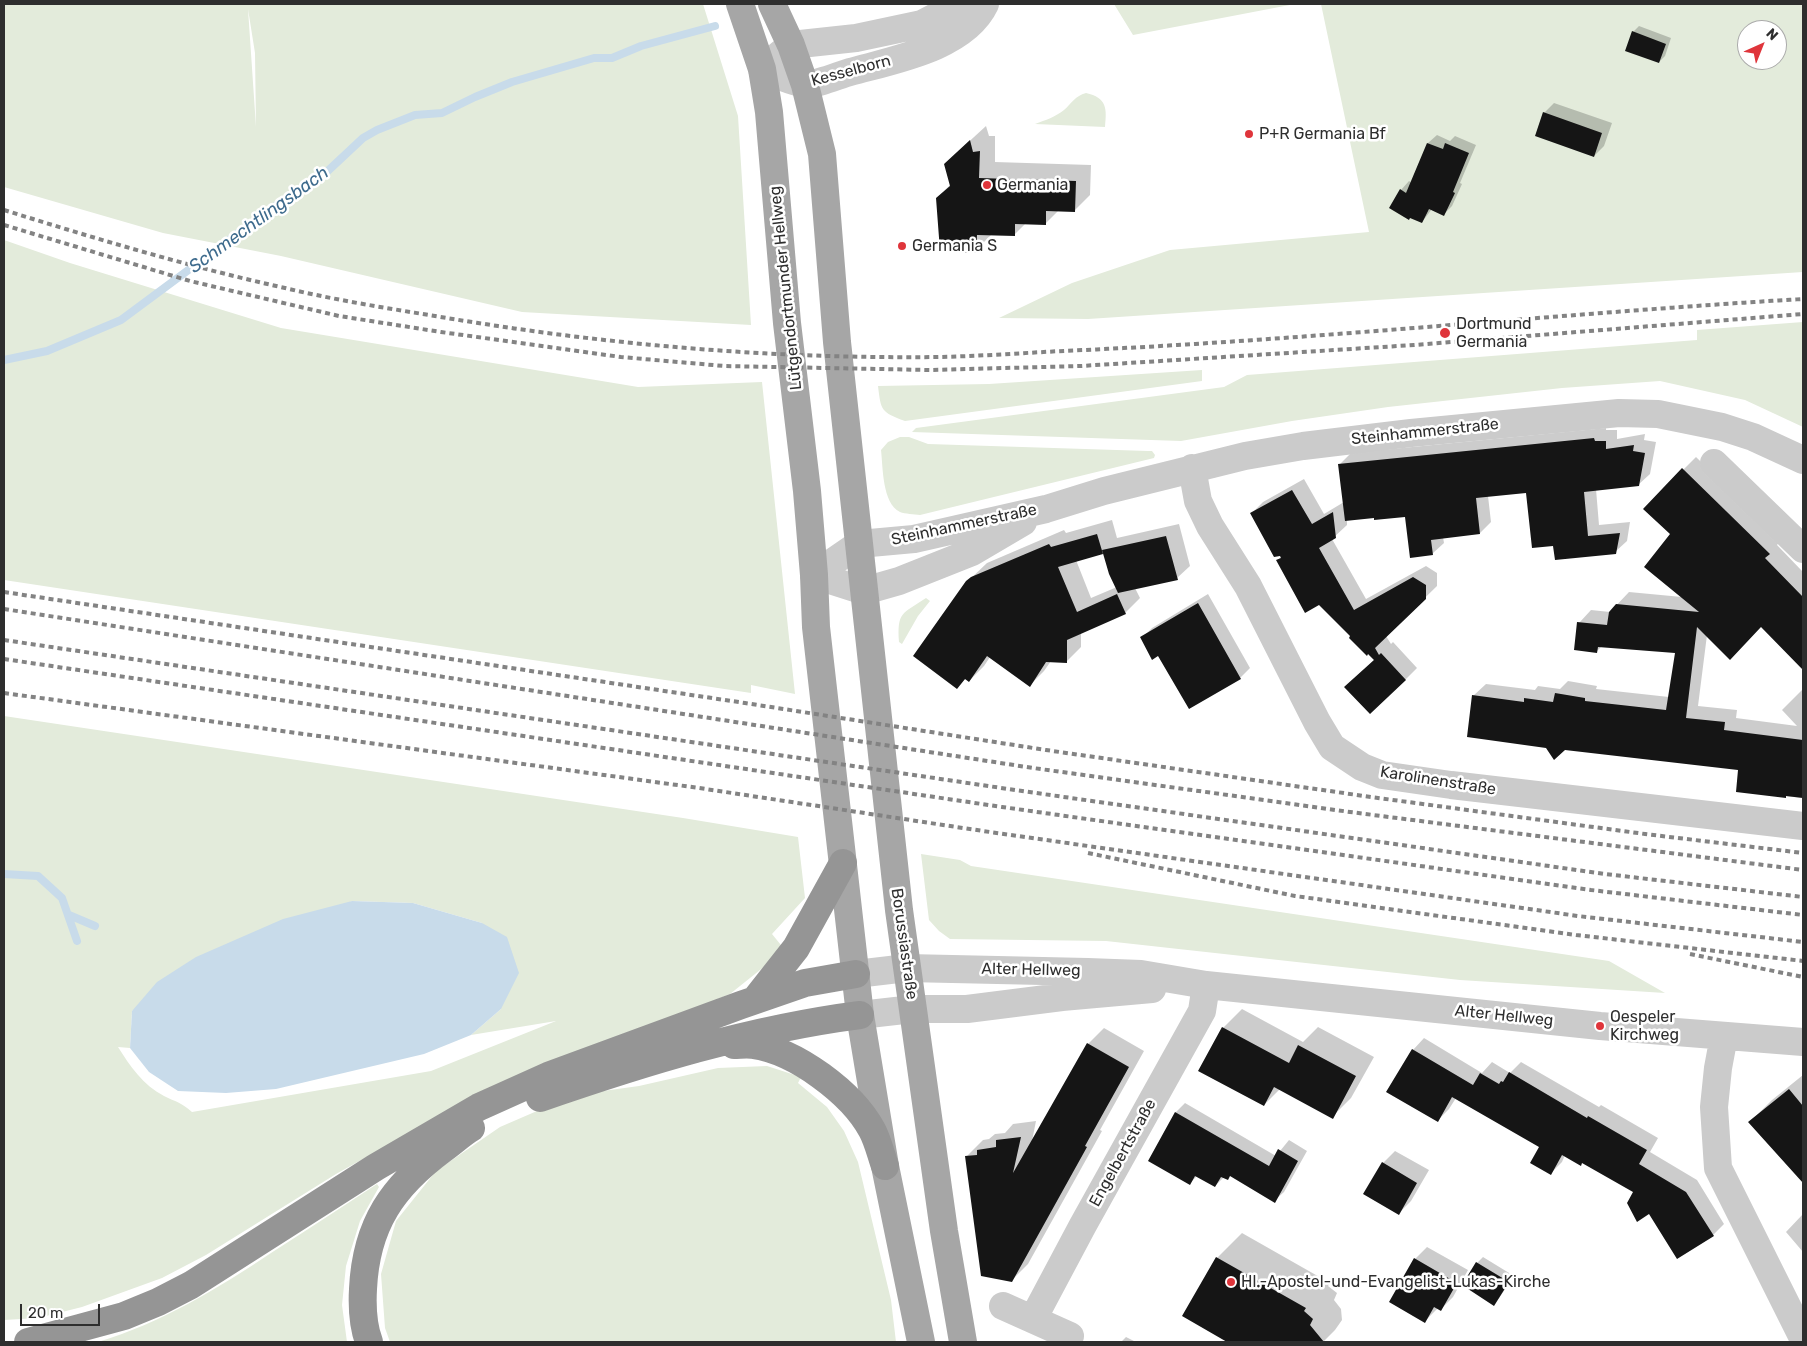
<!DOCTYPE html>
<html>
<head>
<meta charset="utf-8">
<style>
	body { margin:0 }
	#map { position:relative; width:1807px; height:1346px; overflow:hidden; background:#fff; font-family:Rubik,sans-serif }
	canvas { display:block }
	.frame { position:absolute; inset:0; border:5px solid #2e2e2e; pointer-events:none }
	.north { position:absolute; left:1737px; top:20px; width:50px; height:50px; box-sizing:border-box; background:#fff; border:1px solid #ababab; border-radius:50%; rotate:44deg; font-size:14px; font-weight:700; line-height:20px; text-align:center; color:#2e2e2e }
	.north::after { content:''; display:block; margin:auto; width:18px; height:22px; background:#df353b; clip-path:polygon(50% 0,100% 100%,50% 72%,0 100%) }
	.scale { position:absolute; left:20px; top:1304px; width:80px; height:22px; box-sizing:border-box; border:2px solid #2e2e2e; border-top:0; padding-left:6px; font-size:15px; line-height:18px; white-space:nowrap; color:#2e2e2e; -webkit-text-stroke:4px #fff; paint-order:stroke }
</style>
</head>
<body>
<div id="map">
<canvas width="1807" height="1346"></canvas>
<div class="frame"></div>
<div class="north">N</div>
<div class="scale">20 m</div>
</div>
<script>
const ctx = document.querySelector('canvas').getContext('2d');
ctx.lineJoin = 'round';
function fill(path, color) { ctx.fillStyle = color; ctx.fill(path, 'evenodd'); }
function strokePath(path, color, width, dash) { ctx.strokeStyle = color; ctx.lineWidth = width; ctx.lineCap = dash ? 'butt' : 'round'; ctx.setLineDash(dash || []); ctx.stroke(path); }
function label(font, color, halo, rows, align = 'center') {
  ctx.font = font + ' Rubik,sans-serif'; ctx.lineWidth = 5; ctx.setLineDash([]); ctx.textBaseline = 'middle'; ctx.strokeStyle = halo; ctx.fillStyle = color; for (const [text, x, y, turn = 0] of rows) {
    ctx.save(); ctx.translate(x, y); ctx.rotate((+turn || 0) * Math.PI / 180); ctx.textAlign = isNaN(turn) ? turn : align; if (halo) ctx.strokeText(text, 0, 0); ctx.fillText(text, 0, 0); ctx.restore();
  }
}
const green = new Path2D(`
	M4,4H703L738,116L751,325L522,312L281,256L163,233L4,187ZM248,9L255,53L256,127Z
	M1114,4H1295L1133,35Z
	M1321,4H1803V272L1088,319L999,318L1072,283L1170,250L1369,232ZM1747,30H1777V60H1747Z
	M1086,93C1107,98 1107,108 1105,127L1035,124C1046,120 1055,117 1064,110C1072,103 1075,96 1086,93Z
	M4,240L70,263L281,328L638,387L762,382L795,694L751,685V693L4,580Z
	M1803,322V427L1745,400L1660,381L1562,388L1388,407L1292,421L1181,441L912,432L916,428L1224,387L1247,375L1697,340V330Z
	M1202,370V381L905,421C881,412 881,411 878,386L989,384Z
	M900,437H909L928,444L1148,451H1152L1155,455L1154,458L920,515C914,514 905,514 900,512C882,503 883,467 881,450L888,442Z
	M926,598L930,601L918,616L902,644L899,642C897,612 902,614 926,598Z
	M4,716L683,818L798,837L805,898L772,934L785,950L730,994L471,1099L336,1174L206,1255L162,1278L82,1307L38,1318L4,1320ZM352,901L413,903L482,923L501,1009L471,1035L556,1021L431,1071L192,1112C181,1102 176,1102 164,1096C143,1085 130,1066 118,1047L130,1048L132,1011Z
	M921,854L960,860L971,866L1609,961L1665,993L1460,980L1106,941L950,939L939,931L929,920Z
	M767,1066L801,1077L798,1083L827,1107L844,1131L858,1162L891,1300L896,1342H390L385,1328L381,1274L396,1221L436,1171L500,1127L574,1095L639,1086L718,1068Z
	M377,1184L379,1187L360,1221L346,1266L342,1305L347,1342H98C161,1323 217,1289 271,1253C307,1230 342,1207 377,1184Z`);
const water = new Path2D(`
	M352,901L413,903L482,923L507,937L519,973L501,1009L471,1035L424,1054L276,1089L226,1093L178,1091L149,1072L130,1048L132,1011L157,982L196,957L283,919Z`);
const shadow = new Path2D(`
	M1639,26L1671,38L1665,56L1659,62L1633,32Z
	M1554,103L1612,123L1604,146L1594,156L1544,113Z
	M986,126L989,136H995V162L1091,165L1090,195L1074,211H1058L1045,224L1026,223L1014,235H991L975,251L937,198L951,184L962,148Z
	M1437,135L1450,141L1455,136L1476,145L1460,183L1462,184L1452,206L1443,215L1432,209L1422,222L1391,207L1401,190L1409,181L1412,183L1428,143Z
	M1606,428V430H1617V439L1645,434L1644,440L1656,442L1650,474L1638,485L1596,489L1599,525L1630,522L1627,541L1615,552L1554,544L1527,491L1488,496L1491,522L1480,533L1443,537L1444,543L1432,554L1406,515L1347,519V525L1332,539L1366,599L1426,566L1437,573V586L1386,636L1391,644L1393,642L1417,668L1405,680L1358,675L1375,659L1277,561L1284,554L1251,514L1263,502L1304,479L1324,514L1344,502L1340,464L1351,453Z
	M1696,457L1781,540L1777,545L1803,572V668L1762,626L1707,635L1698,706L1737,710L1736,718L1797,726L1782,710L1803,689V798L1737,791L1740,769L1547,747L1473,696L1486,684L1535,690L1538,686L1560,689L1568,681L1597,686L1596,689L1669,697L1676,652L1602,646L1596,652L1579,623L1591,610L1610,612L1629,592L1682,597L1672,534L1644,509Z
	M1112,520L1117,538L1179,524L1190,566L1177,578L1135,588L1140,598L1125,613L1081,633V647L1066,662L1051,661L1044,671L1030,685L990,657L984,666L969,681L966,678L957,687L967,582L987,563L1064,530L1066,533ZM1104,551L1117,587L1091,598L1076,560Z
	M1208,594L1250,668L1240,678L1189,708L1159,655L1142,638L1152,628Z
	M1242,1009L1303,1042L1318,1027L1374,1057L1351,1098L1332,1117L1280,1089L1264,1105L1223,1028Z
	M1104,1028L1144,1051L1100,1130L1102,1131L1028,1264L1012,1280L967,1156L983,1140L989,1139L995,1134L1005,1133L1013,1124L1036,1121L1032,1141L1088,1044Z
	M1424,1038L1482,1073L1492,1062L1510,1073L1521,1062L1599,1107L1601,1105L1658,1138L1650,1152L1697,1180L1724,1224L1713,1235L1583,1162L1565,1155L1562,1162L1551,1173L1541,1147L1456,1098L1449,1109L1437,1121L1413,1050Z
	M1803,1075V1181L1750,1122L1772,1100Z
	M1185,1103L1276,1156L1289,1140L1307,1151L1284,1192L1274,1201L1231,1175L1224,1177L1215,1186L1197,1176L1189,1184L1149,1160L1176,1112Z
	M1395,1151L1429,1170L1411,1201L1399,1213L1383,1163Z
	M1803,1214V1252L1786,1232Z
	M1242,1233L1330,1283L1328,1286L1337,1293L1334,1300L1341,1309L1342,1320L1335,1330L1323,1342H1229L1184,1316L1217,1258Z
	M1427,1247L1468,1270L1453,1297L1441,1309L1438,1308L1425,1321L1415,1259Z
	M1483,1257L1514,1276L1499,1298L1494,1304L1463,1285L1477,1263Z
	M1126,1337L1136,1342H1121Z`);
const stream = new Path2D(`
	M4,360L47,351L121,320L272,208L316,182L363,138L377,130L415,115L442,113L475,97L512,82L594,58H612L641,46L715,26
	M4,874L38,876L62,898L77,941
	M69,915L95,926`);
const building = new Path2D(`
	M1632,31L1666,44L1659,63L1625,51Z
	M1543,112L1602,133L1594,157L1535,136Z
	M970,140L973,152L980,151L979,178L1076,181L1075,212L1046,211V225L1015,224V236L977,235L976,253L940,251L936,198L950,186L944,164Z
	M1427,143L1443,149L1445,143L1469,153L1453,192L1455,193L1444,216L1429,209L1422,223L1410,218L1409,220L1389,208L1400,189L1406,193Z
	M1594,438L1595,441H1606V449L1634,445L1633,451L1645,453L1639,486L1584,492L1588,536L1620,533L1616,554L1555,560L1553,546L1532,548L1526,493L1476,498L1480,534L1431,540L1433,555L1410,558L1405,517L1374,520V518L1345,521L1338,464Z
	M1682,468L1770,554L1765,558L1803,597V670L1761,627L1730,660L1697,627L1686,718L1725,722L1724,730L1803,740V798L1786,796V798L1736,792L1738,770L1565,750L1554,760L1546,748L1467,737L1472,695L1524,702V698L1553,702L1555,693L1585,698V701L1666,710L1675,653L1598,647L1597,653L1574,650L1577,622L1607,625L1609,612L1616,604L1699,612L1644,567L1670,534L1643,509Z
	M1292,490L1312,524L1333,512L1336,538L1319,548L1354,610L1413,577L1426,585V599L1375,648L1379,655L1381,653L1406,680L1370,714L1344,687L1374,660L1368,654L1367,656L1349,638L1350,636L1319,605L1305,613L1276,560L1281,558L1280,556L1274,557L1250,513Z
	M1097,534L1103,554L1058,567L1077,612L1117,594L1126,614L1067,640V663L1046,662L1030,687L987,656L969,682L965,679L957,689L913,656L966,581L971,577L1049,544L1051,547Z
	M1166,536L1178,580L1118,593L1109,574L1102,550Z
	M1198,603L1241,679L1189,709L1158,656L1152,660L1140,637Z
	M1222,1027L1289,1063L1298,1045L1356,1076L1333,1119L1274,1087L1264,1106L1198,1071Z
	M1087,1043L1129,1067L1085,1146L1087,1147L1012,1282L981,1276L965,1156L977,1155V1150L996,1147V1140L1021,1137L1013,1173Z
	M1412,1049L1473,1085L1480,1073L1499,1084L1501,1081L1503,1082L1509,1072L1587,1118L1588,1116L1647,1150L1639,1164L1686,1192L1714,1236L1677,1259L1649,1214L1637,1222L1627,1203L1633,1192L1582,1163L1581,1166L1562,1155L1551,1175L1530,1163L1539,1147L1452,1097L1438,1122L1386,1092Z
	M1789,1089L1803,1106V1183L1748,1122Z
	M1175,1112L1269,1166L1278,1149L1298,1161L1275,1203L1230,1176L1228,1180L1221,1177L1215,1187L1195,1176L1190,1185L1148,1161Z
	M1382,1162L1417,1183L1399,1215L1363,1194Z
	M1216,1257L1306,1308L1304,1311L1313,1319L1310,1325L1324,1342H1227L1182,1316Z
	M1414,1258L1457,1283L1441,1311L1434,1307L1425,1323L1389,1302Z
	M1476,1262L1509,1282L1494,1306L1462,1285Z`);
const minor = new Path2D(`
	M960,4L922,24L856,38L791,45L762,69C772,73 797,84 806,84C816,85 839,75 850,72C893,60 964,48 985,4
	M1714,463L1803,549
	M1192,468L1198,501L1210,526L1248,586L1317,722L1332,747L1362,767L1382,775L1451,785L1803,826
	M814,575L859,544L914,539L1046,509L1104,491L1245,456L1303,446L1411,433L1619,413L1658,414L1722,427L1753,437L1803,460
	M814,575L864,591L899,581L972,552L1023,522
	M856,974L907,968L1088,972L1141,974L1206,985L1600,1026L1803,1042
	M860,1015L913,1009H967L1062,997L1152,989
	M1724,1036L1718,1068L1714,1107L1718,1168L1803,1338
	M1003,1306L1070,1336
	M1033,1319L1083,1225L1202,1011L1206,985`);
const major = new Path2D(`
	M740,4L762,69L769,112L787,323L807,491L814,575L816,627L860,1015L885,1166L921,1342
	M772,4L791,45L805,85L822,154L837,342L899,910L944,1231L963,1342`);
const highway = new Path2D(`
	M755,1000L796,948L843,863
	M734,1045C740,1045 747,1044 753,1045C796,1051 852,1093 872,1130C878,1141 881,1155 885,1166
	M540,1098C644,1062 751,1029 860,1015
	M28,1342L124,1316L158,1302L191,1285L376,1167L479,1107L548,1076L741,1005L805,983L856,974
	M369,1342C363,1326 362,1307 363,1289C366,1224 393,1186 443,1149C453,1142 461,1134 471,1128`);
const rail = new Path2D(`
	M4,210C97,239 190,267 285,288C339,301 393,309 447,318C609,345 773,359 938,357C986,356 1035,352 1084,350C1324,339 1563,313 1803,299
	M4,225L190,281L339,316L441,332L621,357L724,366L930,370L1081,366L1414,345L1803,314
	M4,592L745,703L1046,750L1371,797L1645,834L1803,853
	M4,609L1033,768L1350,812L1803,870
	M4,640L1015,790L1605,874L1803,897
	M4,659L1002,807L1591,890L1803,915
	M4,693L699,788L983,831L1578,916L1803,942
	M1088,853L1295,896L1576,935L1803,961
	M1690,954L1803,977`);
const markers = [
	[1249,134,5,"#df353b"],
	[987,185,5,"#df353b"],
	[902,246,5,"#df353b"],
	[1445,333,6,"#df353b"],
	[1600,1026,5,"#df353b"],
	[1231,1282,5,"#df353b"]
];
const streetNames = [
	["Kesselborn",851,71,-15],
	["Lütgendortmunder Hellweg",786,288,-96],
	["Steinhammerstraße",1425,432,-6],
	["Steinhammerstraße",964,525,-12],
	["Karolinenstraße",1438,781,9],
	["Borussiastraße",904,944,82],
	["Alter Hellweg",1031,970,1],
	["Alter Hellweg",1504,1016,6],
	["Engelbertstraße",1123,1153,-61]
];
const poiNames = [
	["P+R Germania Bf",1259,134],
	["Germania",997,185],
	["Germania S",912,246],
	["Dortmund",1456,324],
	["Germania",1456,342],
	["Oespeler",1610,1017],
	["Kirchweg",1610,1035],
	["Hl.-Apostel-und-Evangelist-Lukas-Kirche",1241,1282]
];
const waterNames = [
	["Schmechtlingsbach",259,220,-36]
];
fill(green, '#e3ebdb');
fill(water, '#c8dbea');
fill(shadow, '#0003');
strokePath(stream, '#c8dbea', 8);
fill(building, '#151515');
strokePath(minor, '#cbcbcb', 28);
strokePath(major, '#a6a6a6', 28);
strokePath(highway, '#959595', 28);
strokePath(rail, '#838383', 4, [5, 4]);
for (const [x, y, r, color] of markers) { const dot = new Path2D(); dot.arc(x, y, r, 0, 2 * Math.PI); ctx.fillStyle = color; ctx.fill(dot); strokePath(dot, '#fff', 2); }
label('16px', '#2e2e2e', '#fff', streetNames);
label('16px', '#2e2e2e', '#fff', poiNames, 'left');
label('italic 18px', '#3e6b8d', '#fff', waterNames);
</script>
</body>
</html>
